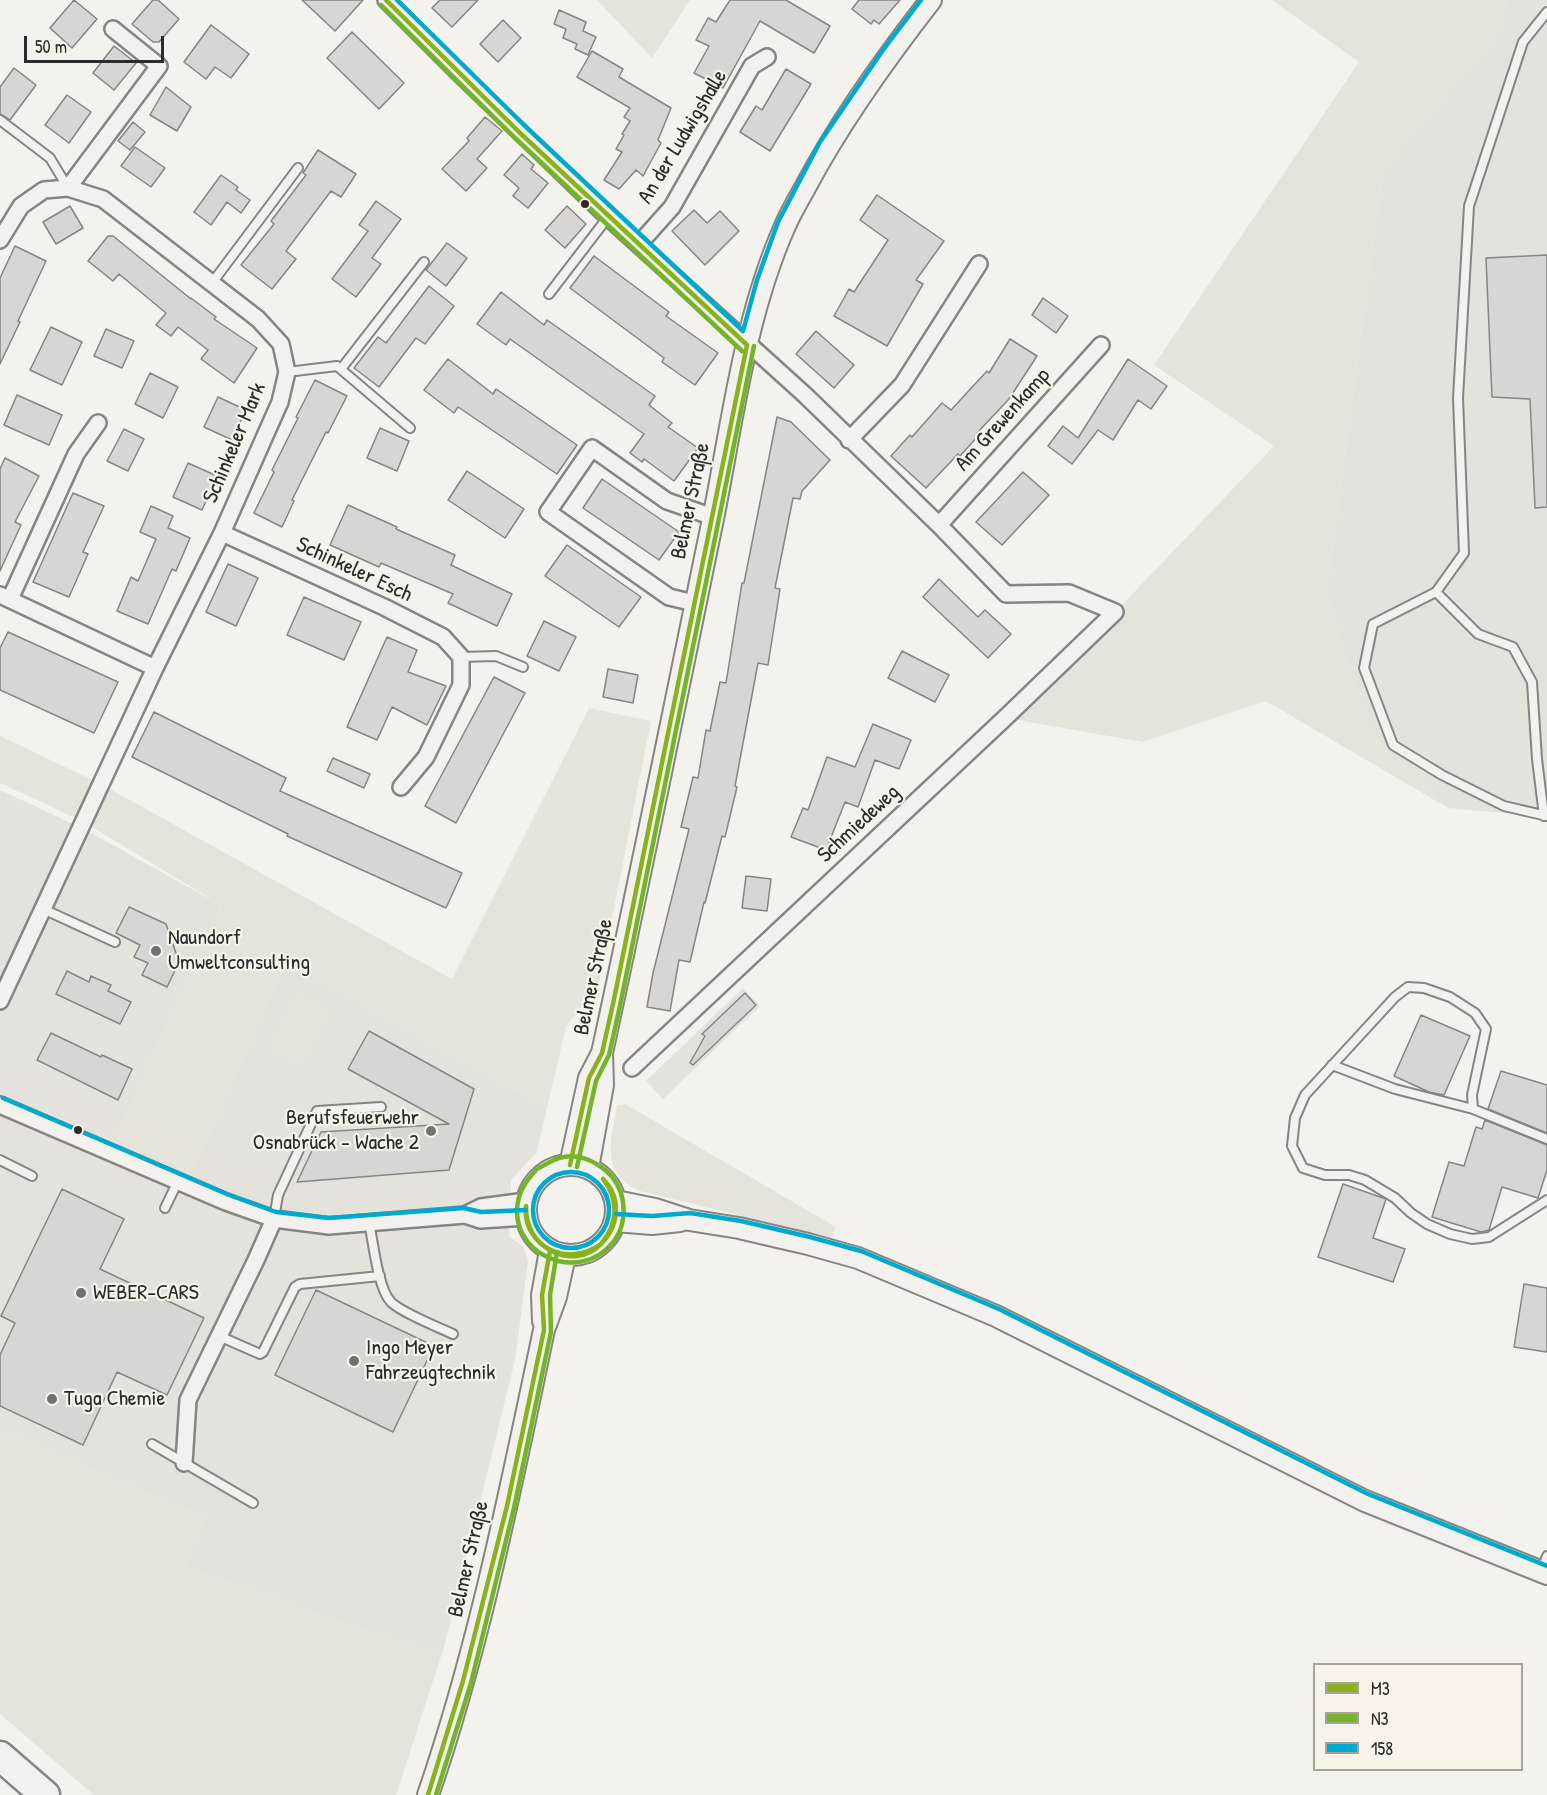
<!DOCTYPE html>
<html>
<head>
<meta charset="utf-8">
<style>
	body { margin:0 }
	#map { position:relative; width:1547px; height:1795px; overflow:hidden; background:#f4f2ec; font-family:"Patrick Hand",sans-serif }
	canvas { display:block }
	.legend { position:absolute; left:1313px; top:1663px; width:210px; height:108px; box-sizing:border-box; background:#f7f3e8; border:2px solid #a5a39c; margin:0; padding:8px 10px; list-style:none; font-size:18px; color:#2b2b2b }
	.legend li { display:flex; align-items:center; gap:12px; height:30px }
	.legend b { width:30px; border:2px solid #a5a39c }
	.scale { position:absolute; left:24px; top:36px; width:140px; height:27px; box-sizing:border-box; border:3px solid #2b2b2b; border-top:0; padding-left:8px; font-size:18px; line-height:21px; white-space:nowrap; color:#2b2b2b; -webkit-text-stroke:4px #f7f3e8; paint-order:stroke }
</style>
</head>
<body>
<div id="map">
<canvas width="1547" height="1795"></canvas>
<ul class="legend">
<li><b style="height:8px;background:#8ab21b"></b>M3</li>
<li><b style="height:8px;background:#73b428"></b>N3</li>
<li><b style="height:8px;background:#00a9ce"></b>158</li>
</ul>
<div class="scale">50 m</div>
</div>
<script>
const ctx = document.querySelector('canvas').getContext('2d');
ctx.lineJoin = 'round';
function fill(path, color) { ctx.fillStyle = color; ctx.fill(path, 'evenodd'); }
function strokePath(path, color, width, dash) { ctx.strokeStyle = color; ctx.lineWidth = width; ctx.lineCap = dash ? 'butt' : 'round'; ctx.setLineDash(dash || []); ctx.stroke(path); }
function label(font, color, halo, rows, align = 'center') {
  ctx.font = font + ' "Patrick Hand",sans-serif'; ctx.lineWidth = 4.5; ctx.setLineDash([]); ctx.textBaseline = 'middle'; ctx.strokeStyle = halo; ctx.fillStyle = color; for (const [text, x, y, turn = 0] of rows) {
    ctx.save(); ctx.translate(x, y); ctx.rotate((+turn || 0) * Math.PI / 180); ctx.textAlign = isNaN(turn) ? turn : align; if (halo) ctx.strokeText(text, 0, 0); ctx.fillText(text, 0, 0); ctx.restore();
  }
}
const built = new Path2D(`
	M1507,0H1547V817L1448,808L1368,732L1326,593L1383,168L1500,31Z
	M0,790L82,828L221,905L117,1136L192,1171L287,960L547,1108L537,1152L511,1180L509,1237L523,1246L528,1261L515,1360L444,1647L422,1651L184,1567L205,1518L0,1431Z
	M743,988L760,1006L663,1099L646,1081Z`);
const green = new Path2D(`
	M597,0H690L652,58Z
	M1272,0H1507L1500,31L1383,168L1326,593L1368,732L1448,808L1266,701L1143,742L1006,718L1115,612L1274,446L1154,365L1359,62Z
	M589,708L651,721L599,983L566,1027L547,1108L287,960L192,1171L117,1136L221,905L82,821L0,783V736L101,784L452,979Z
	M295,994L329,1009L304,1065L270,1049Z
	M625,1104L836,1227L831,1238L640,1191C635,1188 628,1185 624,1181C602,1162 613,1130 617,1105Z
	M0,1431L205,1518L184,1567L422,1651L444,1647L396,1795H94L0,1714Z`);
const building = new Path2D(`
	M74,0L97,19L72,48L50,28Z
	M153,0H158L179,19L159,42H153L132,24Z
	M302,0H363L335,31Z
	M440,0H478L452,27L432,8Z
	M730,0H786L830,26L814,53L760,21L723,88L694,73L709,46L696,40L708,18L716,22Z
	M859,0H900L879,24L874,20L871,24L852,9Z
	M559,10L586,22L583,31L596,37L588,55L575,49L577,44L563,38L566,29L554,24Z
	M503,20L521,38L498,62L480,44Z
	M211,25L249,54L231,78L215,67L206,79L184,62Z
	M352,32L404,83L379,109L327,58Z
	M114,46L136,63L114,90L93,73Z
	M592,51L623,69L619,77L671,108L658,140L661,143L643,176L636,170L619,189L604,180L622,152L616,149L624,135L622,134L630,121L624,117L630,108L577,77Z
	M14,68L36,85L10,120L0,114V87Z
	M786,69L811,84L770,151L740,132L756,106L762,110Z
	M166,87L191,107L177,131L150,115Z
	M67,95L91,112L69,143L45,125Z
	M485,117L502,131L477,159L487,168L466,191L442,169L469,141L467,138Z
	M133,122L145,132L130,150L118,141Z
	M135,147L165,168L151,187L121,166Z
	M318,150L356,174L341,197L331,191L286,251L296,259L272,289L241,265L274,224L271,221L306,175L303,173Z
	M522,154L534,165L531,169L548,183L528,208L513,196L519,188L504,175Z
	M221,175L238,187L236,190L250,200L241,213L227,202L211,225L194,212Z
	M877,195L944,241L916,280L923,284L887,346L834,316L849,289L854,292L888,240L860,220Z
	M376,201L401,219L372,258L381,264L356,297L332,279L368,231L359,225Z
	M70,206L83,228L56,244L43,222Z
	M567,206L586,224L565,248L545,230Z
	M694,210L707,223L720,211L739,231L705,265L672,231Z
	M108,236H113L191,299V298L216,317L214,319L257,348L234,383L201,359L208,350L178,327L171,336L156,325L166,313L119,274L113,281L88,261Z
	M447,243L467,258L446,286L426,270Z
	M15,246L46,261L18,321L20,322L0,364V278Z
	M1547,255V507L1535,508L1530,399L1492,397L1486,258Z
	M594,256L669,312L666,316L718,353L695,385L662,362L664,358L570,288Z
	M429,286L454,306L425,344L416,338L379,387L354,368L378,337L386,343Z
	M501,292L544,325L547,320L655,396L649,405L672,423L668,427L698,448L674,481L644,459L642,462L630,453L644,434L510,339L506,345L477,324Z
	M1043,298L1068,316L1056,333L1032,315Z
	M51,327L82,342L62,385L30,370Z
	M106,329L134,341L122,368L94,356Z
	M816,331L854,365L834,388L796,354Z
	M1010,339L1037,356L1009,399L977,433L979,435L960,456L958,454L926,488L891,456L910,435L912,437L942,403L951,410L987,371L989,373Z
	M448,359L493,394L496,389L577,445L557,474L458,407L454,413L424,390Z
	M1128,359L1167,386L1151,409L1138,400L1113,440L1098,430L1072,464L1048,446L1063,426L1078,438Z
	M150,373L178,387L163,418L135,404Z
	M315,380L347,396L328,433L326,432L292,500L294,501L282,527L254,513L274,472L272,470L298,418L296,417Z
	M17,395L62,415L49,445L4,425Z
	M218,397L246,410L232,440L204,427Z
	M777,417L791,422L830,460L802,491L800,499L793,498L775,588L780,589L768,665L758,663L735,786L737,787L725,837L722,836L705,903L704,902L690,962L679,960L670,1011L647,1007L653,973L689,829L681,827L693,777L698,778L706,730L710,731L720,682L726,683L742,583H744Z
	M380,428L409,441L397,471L367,458Z
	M124,429L144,439L128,471L107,461Z
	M5,458L39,476L15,522L21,525L0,571V469Z
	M188,463L217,476L202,510L173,497Z
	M467,471L524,509L505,538L448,500Z
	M1023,472L1049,495L1002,545L976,522Z
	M602,479L679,532L659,560L583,508Z
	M73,493L104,506L83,552L88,554L69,597L33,582Z
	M348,505L397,527L396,529L455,555L451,565L512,594L497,626L448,603L453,594L381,563L379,567L330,545Z
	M151,506L173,516L168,528L190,538L176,571L172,569L148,624L117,611L131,577L138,581L156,539L140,532Z
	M567,545L641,597L619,627L545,576Z
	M228,564L258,578L236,626L206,612Z
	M939,579L978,617L985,610L1011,634L988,658L923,597Z
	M304,597L361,622L344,660L287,635Z
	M544,621L576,637L559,671L527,656Z
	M8,632L118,682L94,733L0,690V648Z
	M387,637L417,650L408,672L446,686L427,725L392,707L377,740L347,727Z
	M902,651L949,675L935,702L888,678Z
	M608,669L638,675L633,703L603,697Z
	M494,677L525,693L456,823L425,806Z
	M154,712L286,778L280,791L462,873L446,908L287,836L288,834L132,757Z
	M873,724L911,740L899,769L875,760L858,807L845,802L826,850L791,837L803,808L808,810L827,757L855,767Z
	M333,758L370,774L364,788L327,771Z
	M746,876L771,879L767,911L742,908Z
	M129,907L166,924L179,962L167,987L142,975L148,963L134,957L140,945L116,933Z
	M67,971L89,982L91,976L111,985L108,991L131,1002L120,1024L56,994Z
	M745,993L756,1005L693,1065L690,1063L705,1036L702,1034Z
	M1421,1015L1470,1036L1444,1095L1429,1092L1394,1076Z
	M369,1031L474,1089L449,1170L297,1182L321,1132L449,1124L348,1069Z
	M51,1033L101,1057L102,1055L132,1069L118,1100L37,1060Z
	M1501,1071L1547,1085V1133L1488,1109Z
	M1485,1120L1547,1145V1170L1538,1198L1502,1187L1489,1230L1481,1232L1432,1217L1449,1162L1464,1166L1476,1127L1482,1129Z
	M1343,1184L1386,1199L1373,1238L1405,1249L1393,1282L1318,1257Z
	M62,1189L124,1219L100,1269L204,1318L167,1395L117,1372L83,1445L0,1406V1355L15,1323L1,1316Z
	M1524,1284L1547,1288V1352L1514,1347Z
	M316,1290L434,1346L393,1432L275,1375Z`);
const service = new Path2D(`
	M1547,12L1523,42L1469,206L1458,398L1464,553L1436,592L1373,624L1364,668L1393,745L1442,775L1504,806L1547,816
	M0,120L50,158L68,188
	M212,283L298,168
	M549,294L608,217
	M341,369L424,262
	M287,372L337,366L410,428
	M1436,592L1478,634L1513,647L1532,682L1537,759L1544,816
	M461,657L496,656L523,667
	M43,909L115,942
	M1332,1065L1395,1089L1473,1109
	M1547,1139L1473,1109L1472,1095L1486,1029L1475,1013L1450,997L1424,988L1408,987L1395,997L1305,1095L1295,1118L1292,1146L1303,1168L1325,1175H1349L1365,1180L1395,1198L1411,1213L1427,1224L1450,1234L1472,1239L1489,1237L1547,1200
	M0,1160L32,1176
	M165,1208L178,1181
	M274,1219L278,1195L317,1111L381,1107
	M369,1222C373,1241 378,1289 391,1302C402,1313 438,1327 453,1334
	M219,1336L260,1354L263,1352L295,1287L300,1284L380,1276
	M152,1444L253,1503
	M1542,1570L1547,1556`);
const minor = new Path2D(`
	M386,0L459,73L608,217L805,395L939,525L1006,594L1069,593L1115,612L1005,718L632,1068
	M68,188L159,66L113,29
	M0,240L21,206L44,190L68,188L103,199L258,319L281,344L287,372L280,402L222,533L155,668L0,595
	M639,244L672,207L752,66L767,57
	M849,440L902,385L979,264
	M939,525L1101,345
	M222,533L384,607L443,637L461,657V685L426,757L401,787
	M10,599L76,454L98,423
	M694,603L669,597L548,512L592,448L667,501L713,517
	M0,1001L155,668
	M0,1105L226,1202L274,1219L329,1226L465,1215L480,1220L526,1217
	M465,1215L481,1207L526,1201
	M184,1463L188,1400L256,1260L274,1219`);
const tertiary = new Path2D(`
	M526 1210a45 45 0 1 1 90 0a45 45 0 1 1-90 0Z
	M570,1165L589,1078L602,1053
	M588,1168L603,1085L602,1053C641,874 677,694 714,514C733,418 745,316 785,226C791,212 799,199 806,186C841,120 885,59 931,0
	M616,1201L655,1209L689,1220L739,1228L808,1244L858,1258L996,1316L1365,1501L1547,1574
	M615,1221L652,1224L680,1221
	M543,1321L542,1295L550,1251
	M428,1795C480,1644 511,1486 544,1330L556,1297L565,1256`);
const motorway = new Path2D(`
	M0,1756L45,1795`);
const bus1 = new Path2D(`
	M386,0L519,132L747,345
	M570,1165L589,1078L602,1053L613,1004L747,345
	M526,1206C525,1248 567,1268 601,1244
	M526,1206C521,1246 574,1273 601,1244
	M601,1244C618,1224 619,1200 603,1179
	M601,1244C619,1226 622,1198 603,1179
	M428,1795L463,1681L507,1506L544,1330L542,1295L550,1251`);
const bus2 = new Path2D(`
	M381,5L514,137L742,351
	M577,1167L596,1081L609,1055L620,1006L754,346
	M536,1170C529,1178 522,1186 519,1197C504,1253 579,1287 614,1241C624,1228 626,1209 621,1193C613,1169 584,1151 559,1158C552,1160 545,1165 539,1168
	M436,1795L471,1683L514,1508L551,1332L550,1295L557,1252`);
const bus3 = new Path2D(`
	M397,0L525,126L743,331L757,280L778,222L820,142L883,50L921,0
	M3,1098L229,1195L276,1212L329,1218L464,1208L481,1212L526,1210
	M533 1210a38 38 0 1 1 76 0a38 38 0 1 1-76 0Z
	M616,1214L652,1216L690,1213L741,1221L810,1237L861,1251L999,1309L1368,1494L1547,1566`);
const markers = [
	[585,204,5,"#2b2b2b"],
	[156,951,6,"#71716f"],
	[78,1130,5,"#2b2b2b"],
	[431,1131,6,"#71716f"],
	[81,1293,6,"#71716f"],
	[354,1361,6,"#71716f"],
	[52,1399,6,"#71716f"]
];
const streetNames = [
	["An der Ludwigshalle",683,137,-59],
	["Am Grewenkamp",1003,420,-48],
	["Schinkeler Mark",235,443,-67],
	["Belmer Straße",691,501,-78],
	["Schinkeler Esch",354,570,25],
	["Schmiedeweg",859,824,-43],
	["Belmer Straße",594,977,-78],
	["Belmer Straße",469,1559,-77]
];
const poiNames = [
	["Naundorf",168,938],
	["Umweltconsulting",168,963],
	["Berufsfeuerwehr",419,1118,"right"],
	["Osnabrück - Wache 2",419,1143,"right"],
	["WEBER-CARS",93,1293],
	["Ingo Meyer",366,1348],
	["Fahrzeugtechnik",366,1373],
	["Tuga Chemie",64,1399]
];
fill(built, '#e5e2db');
fill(green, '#e6e3da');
fill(building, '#d7d6d2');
strokePath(building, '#858582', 1.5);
strokePath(service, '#858582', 12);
strokePath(minor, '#858582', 20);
strokePath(tertiary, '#858582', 24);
strokePath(motorway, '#858582', 33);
strokePath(service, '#f2f1ed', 8);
strokePath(minor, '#f2f1ed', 15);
strokePath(tertiary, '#f2f1ed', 20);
strokePath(motorway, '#f2f1ed', 28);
strokePath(bus1, '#8ab21b', 4.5);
strokePath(bus2, '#73b428', 4.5);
strokePath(bus3, '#00a9ce', 4.5);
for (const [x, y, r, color] of markers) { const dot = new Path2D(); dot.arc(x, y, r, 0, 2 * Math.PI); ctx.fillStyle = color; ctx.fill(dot); strokePath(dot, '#f7f3e8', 2); }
label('22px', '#2b2b2b', '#f7f3e8', streetNames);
label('22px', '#2b2b2b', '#f7f3e8', poiNames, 'left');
</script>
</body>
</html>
